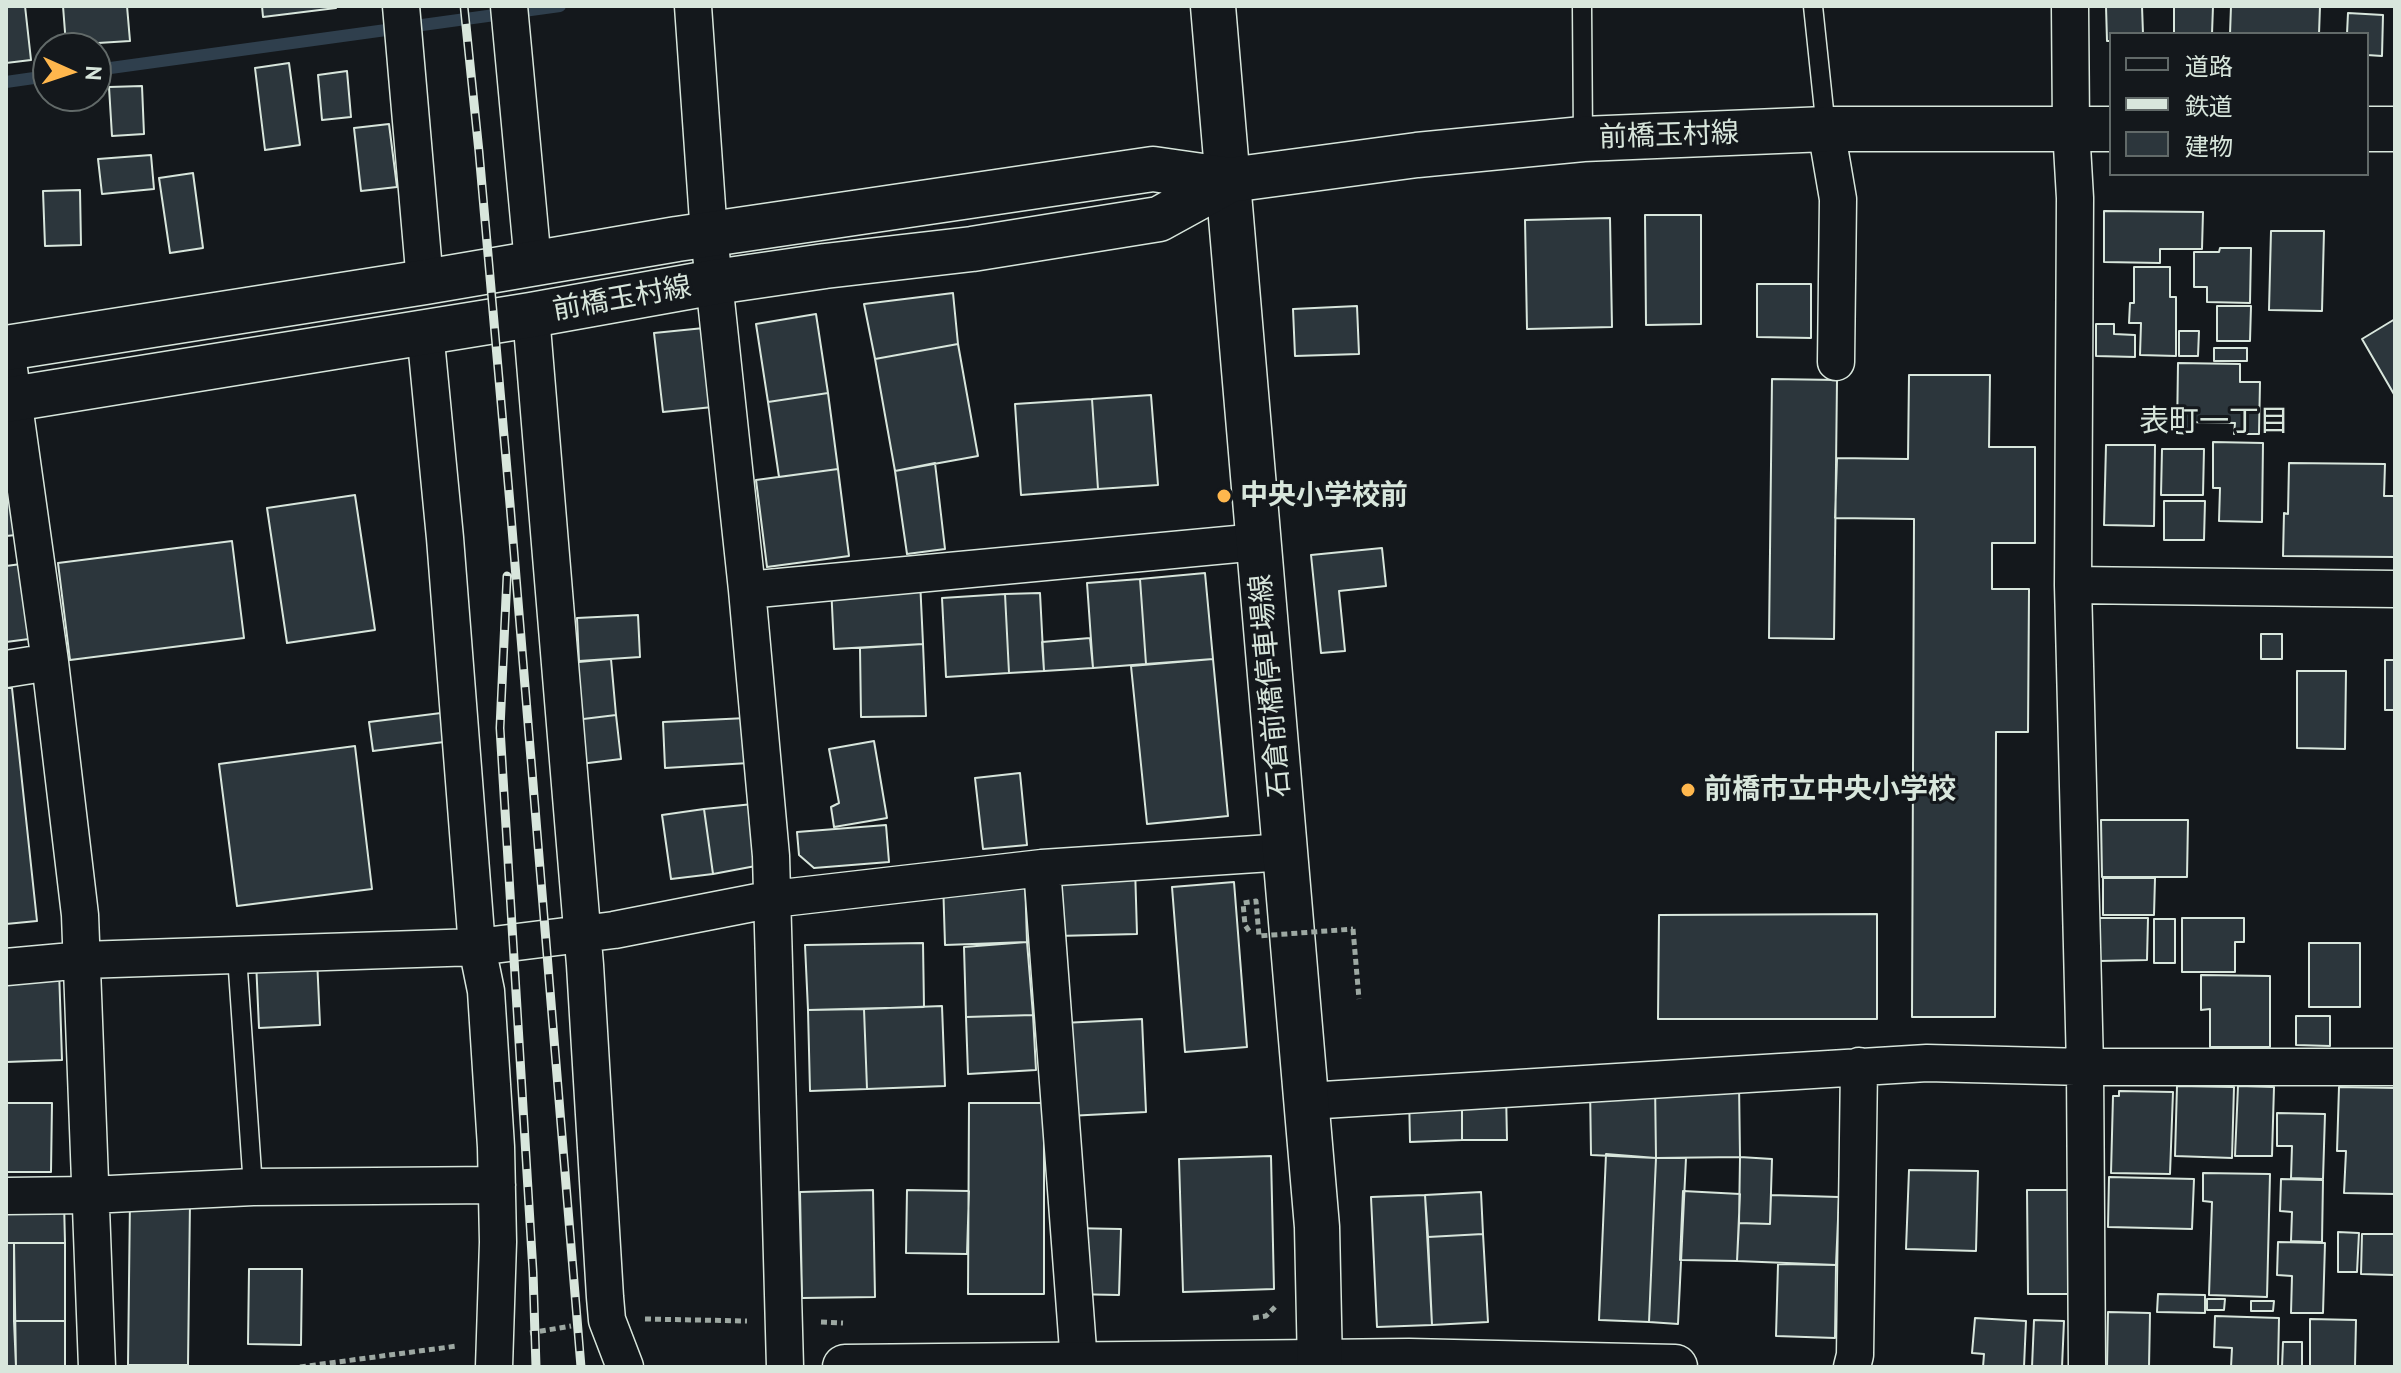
<!DOCTYPE html>
<html>
<head>
<meta charset="utf-8">
<style>
	body { margin:0 }
	#map { position:relative; width:2401px; height:1373px; overflow:hidden; background:#14181c; font-family:"PT Sans","Noto Sans JP",sans-serif }
	canvas { display:block }
	.frame { position:absolute; inset:0; border:8px solid #d8e6dc; pointer-events:none }
	.legend { position:absolute; left:2109px; top:32px; width:260px; height:144px; box-sizing:border-box; background:#14181c; border:2px solid #626a69; margin:0; padding:10px 14px; list-style:none; font-size:24px; color:#d8e6dc }
	.legend li { display:flex; align-items:center; gap:16px; height:40px }
	.legend b { width:40px; border:2px solid #626a69 }
	.north { position:absolute; left:32px; top:32px; width:80px; height:80px; box-sizing:border-box; background:#14181c; border:2px solid #626a69; border-radius:50%; rotate:93deg; font-size:22px; font-weight:700; line-height:32px; text-align:center; color:#d8e6dc }
	.north::after { content:''; display:block; margin:auto; width:28px; height:36px; background:#ffb74d; clip-path:polygon(50% 0,100% 100%,50% 72%,0 100%) }
</style>
</head>
<body>
<div id="map">
<canvas width="2401" height="1373"></canvas>
<div class="frame"></div>
<ul class="legend">
<li><b style="height:10px;background:#14181c"></b>道路</li>
<li><b style="height:10px;background:#d8e6dc"></b>鉄道</li>
<li><b style="height:22px;background:#2c363c"></b>建物</li>
</ul>
<div class="north">N</div>
</div>
<script>
const ctx = document.querySelector('canvas').getContext('2d');
ctx.lineJoin = 'round';
function strokePath(path, color, width, dash) { ctx.strokeStyle = color; ctx.lineWidth = width; ctx.lineCap = dash ? 'butt' : 'round'; ctx.setLineDash(dash || []); ctx.stroke(path); }
function fill(path, color) { ctx.fillStyle = color; ctx.fill(path, 'evenodd'); }
function label(font, color, halo, rows, align = 'center') {
  ctx.font = font + ' "PT Sans","Noto Sans JP",sans-serif'; ctx.lineWidth = 6; ctx.setLineDash([]); ctx.textBaseline = 'middle'; ctx.strokeStyle = halo; ctx.fillStyle = color; for (const [text, x, y, turn = 0] of rows) {
    ctx.save(); ctx.translate(x, y); ctx.rotate((+turn || 0) * Math.PI / 180); ctx.textAlign = isNaN(turn) ? turn : align; if (halo) ctx.strokeText(text, 0, 0); ctx.fillText(text, 0, 0); ctx.restore();
  }
}
const stream = new Path2D(`
	M96,70L560,6
	M6,82L48,76`);
const building = new Path2D(`
	M6,6H25L31,60L6,63Z
	M63,6H127L130,41L66,45Z
	M262,6H336V8L263,17Z
	M2106,6H2142L2143,34H2111V41H2107Z
	M2174,6H2213L2212,34H2174Z
	M2231,6H2320L2319,34H2230Z
	M2348,13L2383,15L2382,56L2367,55V34H2347Z
	M289,63L300,145L265,150L255,68Z
	M347,71L351,117L322,120L318,75Z
	M142,86L144,134L112,136L109,87Z
	M389,124L397,187L361,191L354,128Z
	M151,155L154,189L102,194L98,159Z
	M193,173L203,248L170,253L159,178Z
	M80,190L81,245L45,246L43,191Z
	M2104,211L2203,212L2202,249H2160V263L2104,262Z
	M1645,215H1701V324L1646,325Z
	M1610,218L1612,327L1527,329L1525,220Z
	M2271,231H2324L2322,311L2269,310Z
	M2220,248H2251L2250,303L2207,302V287H2194V252H2219Z
	M2134,267H2170V297H2176V356L2140,355L2141,323H2129L2130,303H2134Z
	M1757,284H1811V338L1757,337Z
	M953,293L958,344L875,359L864,304Z
	M1357,306L1359,354L1295,356L1293,309Z
	M2217,306H2251L2250,341H2217Z
	M816,314L828,393L768,402L756,324Z
	M2395,319V396L2362,339Z
	M2096,324H2114V334L2135,335V357L2096,356Z
	M704,328L713,407L663,412L654,333Z
	M2179,331H2199L2198,356H2179Z
	M958,344L978,456L895,471L875,359Z
	M2214,348H2247V361H2214Z
	M2178,363L2240,364V382H2260L2259,434H2234L2235,423L2191,422V434L2177,433Z
	M1909,375H1990L1989,447H2035V543H1992V589H2029L2028,732H1996L1995,1017H1912L1914,519L1835,518L1837,458L1908,459Z
	M1772,379L1837,380L1834,639L1769,638Z
	M828,393L838,469L779,477L768,402Z
	M1151,395L1158,485L1098,489L1092,399Z
	M1092,399L1098,489L1021,495L1015,404Z
	M2213,442L2263,443L2262,522L2219,521L2220,488H2213Z
	M2106,445H2155L2154,526L2104,525Z
	M2162,449H2204L2203,495H2161Z
	M935,463L945,549L907,554L895,471Z
	M2289,463L2385,464L2384,496H2395V557L2283,556L2284,513L2288,514Z
	M838,469L849,556L767,567L756,480Z
	M6,491H11L16,535L6,536Z
	M355,495L375,630L287,643L267,508Z
	M2164,501H2205L2204,540H2164Z
	M232,541L244,638L70,660L58,563Z
	M1382,548L1386,586L1339,591L1345,651L1321,653L1311,555Z
	M21,564L29,639L6,642V566Z
	M1205,573L1213,659L1146,664L1140,579Z
	M1140,579L1146,664L1093,668L1087,583Z
	M920,580L923,644L834,649L831,585Z
	M1040,593L1044,671L1009,673L1005,594Z
	M1005,594L1009,673L946,677L942,598Z
	M638,615L640,657L579,661L577,618Z
	M2261,634H2282V659H2261Z
	M1090,638L1093,668L1044,671L1042,642Z
	M923,644L926,716L861,717L860,648Z
	M611,659L616,715L575,720L568,663Z
	M1213,659L1228,816L1147,824L1131,666Z
	M2385,660H2395V710H2385Z
	M2297,671H2346L2345,749L2297,748Z
	M6,688H12L37,921L6,924Z
	M441,713L444,742L373,751L369,722Z
	M616,715L621,759L580,764L575,720Z
	M747,718L749,763L665,768L663,722Z
	M874,741L887,818L834,827L831,807L839,803L829,749Z
	M355,746L372,889L237,906L219,764Z
	M1020,773L1027,845L983,849L975,778Z
	M753,804L761,865L713,874L704,809Z
	M704,809L713,874L671,879L662,815Z
	M2101,820H2188L2187,877H2102Z
	M886,825L889,862L814,868L799,855L797,832Z
	M1135,867L1137,934L1057,936L1055,870Z
	M1025,878L1027,942L945,945L943,880Z
	M2103,878H2155L2154,915H2103Z
	M1234,882L1247,1047L1185,1052L1172,887Z
	M1877,914V1019H1658L1659,915Z
	M2099,918H2148L2147,960L2099,961Z
	M2182,918H2244V942H2235V972H2182Z
	M2154,919H2175V963H2154Z
	M1027,942L1033,1015L966,1017L964,947Z
	M923,943L924,1007L808,1010L805,945Z
	M2309,943H2360V1007H2309Z
	M317,958L320,1025L259,1028L256,961Z
	M59,969L62,1060L6,1062V971Z
	M2201,975L2270,976V1047H2210V1009L2201,1010Z
	M942,1006L945,1086L867,1089L864,1009Z
	M864,1009L867,1089L810,1091L808,1010Z
	M1033,1015L1036,1070L968,1074L966,1017Z
	M2296,1016H2330V1046L2296,1045Z
	M1142,1019L1146,1112L1068,1116L1063,1023Z
	M1739,1082L1740,1157L1656,1158L1655,1083Z
	M1655,1083L1656,1158L1591,1155L1590,1086Z
	M2177,1086L2234,1087L2232,1158L2175,1156Z
	M2238,1086L2274,1087L2272,1156H2235Z
	M2339,1087L2395,1088V1194L2344,1193L2346,1151H2337Z
	M1506,1091L1507,1140H1462V1092Z
	M2119,1091L2173,1092L2170,1174L2111,1173L2113,1096H2119Z
	M1462,1092V1140L1410,1142L1409,1093Z
	M6,1103H52L51,1172H6Z
	M969,1103H1044V1294H968Z
	M2277,1113L2325,1114L2323,1179L2291,1178L2292,1146H2277Z
	M1606,1154L1656,1158L1649,1322L1599,1320Z
	M1271,1156L1274,1289L1183,1292L1179,1159Z
	M1740,1157L1772,1159L1770,1224L1739,1223Z
	M1656,1158H1686L1678,1324L1649,1322Z
	M1909,1170L1978,1171L1976,1251L1906,1249Z
	M2203,1173L2270,1174L2267,1297L2209,1295L2212,1202L2203,1201Z
	M2109,1177L2194,1179L2192,1229L2108,1227Z
	M2281,1179L2323,1180L2322,1242L2291,1241L2292,1212L2280,1211Z
	M873,1190L875,1297L802,1298L800,1192Z
	M907,1190L969,1191L967,1254L906,1253Z
	M2027,1190H2078L2079,1294H2028Z
	M1683,1191L1740,1194L1737,1261L1680,1260Z
	M1481,1192L1483,1234L1428,1237L1425,1195Z
	M1425,1195L1432,1325L1377,1327L1371,1197Z
	M1771,1195L1839,1197L1836,1265L1737,1261L1739,1223L1770,1224Z
	M130,1199L190,1201L188,1365H128Z
	M6,1201H64L65,1243H6Z
	M1070,1228L1121,1229L1119,1295L1069,1294Z
	M2338,1232L2359,1233L2357,1272H2338Z
	M1483,1234L1488,1322L1432,1325L1428,1237Z
	M2362,1234H2395V1275L2361,1274Z
	M2278,1242L2325,1243L2323,1313H2291L2292,1276L2277,1275Z
	M6,1243H14L16,1367H6Z
	M14,1243H65V1321H14Z
	M1778,1264L1836,1265L1835,1338L1776,1336Z
	M249,1269H302L301,1345L248,1344Z
	M2158,1294L2205,1295V1313L2157,1312Z
	M2207,1299H2225L2224,1310H2207Z
	M2251,1301H2274L2273,1311H2251Z
	M2108,1312L2150,1313L2149,1367H2107Z
	M2215,1316L2279,1318L2278,1367H2231L2232,1348L2214,1347Z
	M1975,1318L2026,1321L2024,1367H1983L1984,1354L1972,1353Z
	M2310,1319L2356,1320L2355,1367H2310Z
	M2034,1320L2064,1321L2062,1367H2032Z
	M14,1321H65V1367H16Z
	M2283,1342H2302V1367H2282Z`);
const path = new Path2D(`
	M1353,929L1359,999
	M1253,1318L1266,1316L1275,1307
	M645,1319L747,1321
	M821,1322L843,1323
	M530,1333L571,1326
	M300,1367L457,1346`);
const service = new Path2D(`
	M1582,6L1583,139
	M1813,6L1826,129
	M237,956L253,1187`);
const minor = new Path2D(`
	M401,6L425,282
	M509,6L533,263
	M693,6L709,235L747,590L771,856L785,1367
	M2070,6L2071,129L2075,198L2073,585L2085,1067L2087,1367
	M1826,129L1838,199L1836,362
	M531,315L585,965L605,1297L607,1320L625,1367
	M425,331L445,538L477,947L486,991L496,1147L498,1242L494,1367
	M6,348L50,662L80,915L97,1367
	M2073,585L2395,589
	M747,590L1258,542
	M6,669L50,662
	M1042,868L1079,1363
	M6,967L83,960L477,947L614,930L773,899L1042,868L1286,852
	M1307,1101L1927,1063L2085,1067H2395
	M6,1196L90,1195L253,1187L497,1185
	M1852,1367L1855,1355L1859,1066`);
const tertiary = new Path2D(`
	M845,1367L1409,1361L1675,1367`);
const secondary = new Path2D(`
	M1213,6L1317,1227L1320,1367`);
const primary = new Path2D(`
	M2367,129H2395
	M6,348L425,282L677,239L1153,169L1230,180L1417,155L1583,139L1826,129H2111
	M6,400L531,315L715,282L825,266L972,249L1159,219L1230,180`);
const rail = new Path2D(`
	M464,6L479,152L510,504L581,1367
	M507,576L500,728L533,1272L536,1367`);
const pathBridge = new Path2D(`
	M1249,931L1245,925L1243,903L1256,901L1259,936L1353,929`);
const markers = [
	[1224,496,8,"#ffb74d"],
	[1688,790,8,"#ffb74d"]
];
const streetNames = [
	["前橋玉村線",1669,136,-2],
	["前橋玉村線",622,299,-10],
	["石倉前橋停車場線",1271,686,-95]
];
const poiNames = [
	["中央小学校前",1240,496],
	["前橋市立中央小学校",1704,790]
];
const neighbourhoodNames = [
	["表町一丁目",2214,422]
];
strokePath(stream, '#2f3f4d', 12);
fill(building, '#2c363c');
strokePath(building, '#d8e6dc', 2);
strokePath(service, '#d8e6dc', 21);
strokePath(minor, '#d8e6dc', 39);
strokePath(tertiary, '#d8e6dc', 47);
strokePath(secondary, '#d8e6dc', 47);
strokePath(primary, '#d8e6dc', 47);
strokePath(path, '#9da8a2', 5, [6, 4]);
strokePath(service, '#14181c', 18);
strokePath(minor, '#14181c', 36);
strokePath(tertiary, '#14181c', 44);
strokePath(secondary, '#14181c', 44);
strokePath(primary, '#14181c', 44);
strokePath(rail, '#d8e6dc', 9);
strokePath(rail, '#14181c', 6, [18]);
strokePath(pathBridge, '#9da8a2', 5, [6, 4]);
for (const [x, y, r, color] of markers) { const dot = new Path2D(); dot.arc(x, y, r, 0, 2 * Math.PI); ctx.fillStyle = color; ctx.fill(dot); strokePath(dot, '#14181c', 3); }
label('28px', '#d8e6dc', '#14181c', streetNames);
label('bold 28px', '#d8e6dc', '#14181c', poiNames, 'left');
label('30px', '#d8e6dc', '#14181c', neighbourhoodNames);
</script>
</body>
</html>
